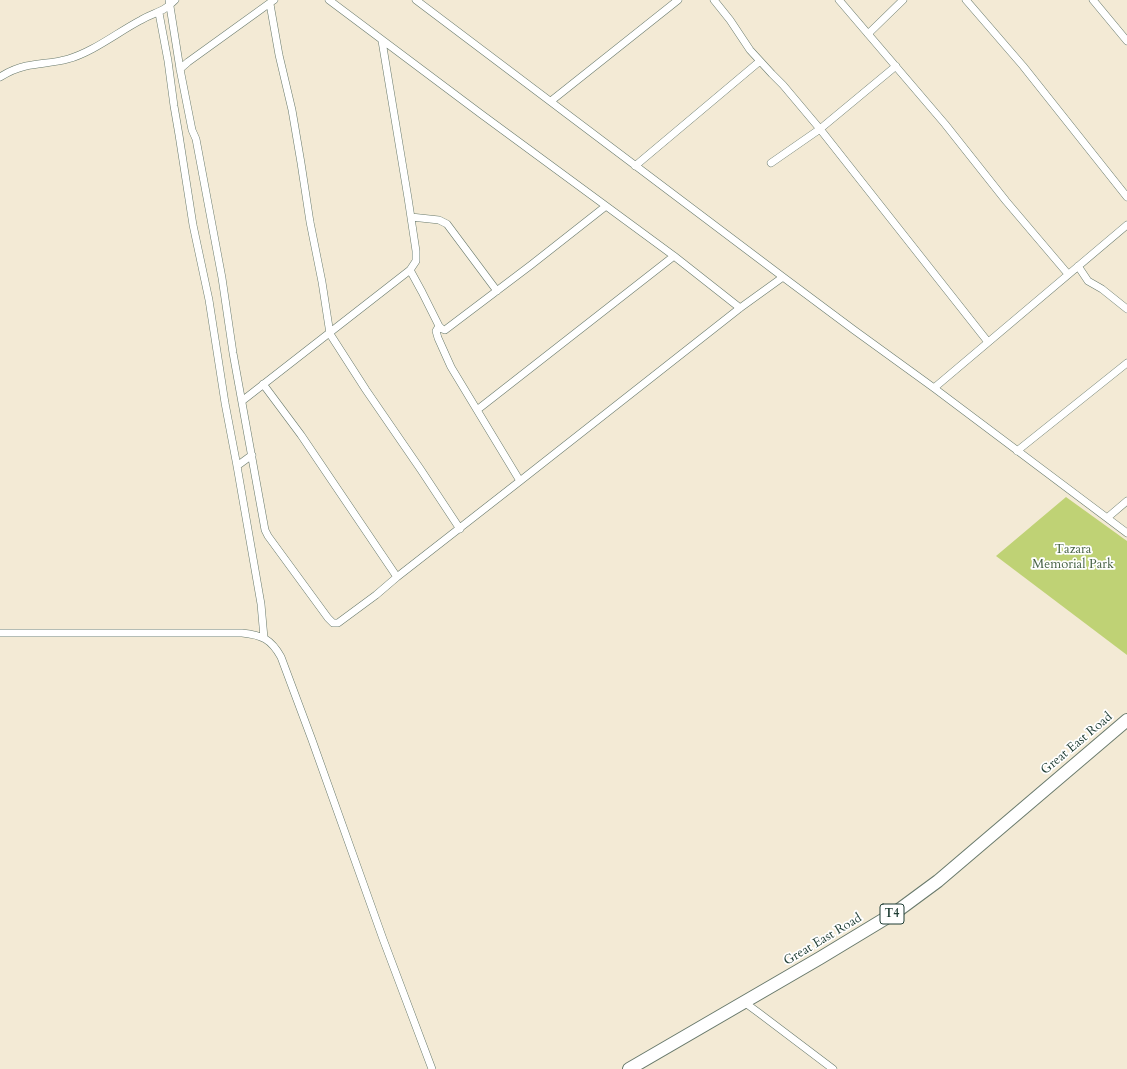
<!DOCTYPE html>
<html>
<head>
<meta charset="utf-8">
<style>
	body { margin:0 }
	canvas { display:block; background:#f3ead5 }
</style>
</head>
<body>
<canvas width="1127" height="1069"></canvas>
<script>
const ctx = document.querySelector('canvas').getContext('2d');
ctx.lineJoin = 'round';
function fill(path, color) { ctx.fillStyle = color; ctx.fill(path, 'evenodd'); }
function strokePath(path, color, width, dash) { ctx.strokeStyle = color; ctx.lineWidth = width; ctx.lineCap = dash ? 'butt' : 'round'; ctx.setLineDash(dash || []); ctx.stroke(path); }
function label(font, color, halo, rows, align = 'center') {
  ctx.font = font + ' Cardo,serif'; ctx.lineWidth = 3.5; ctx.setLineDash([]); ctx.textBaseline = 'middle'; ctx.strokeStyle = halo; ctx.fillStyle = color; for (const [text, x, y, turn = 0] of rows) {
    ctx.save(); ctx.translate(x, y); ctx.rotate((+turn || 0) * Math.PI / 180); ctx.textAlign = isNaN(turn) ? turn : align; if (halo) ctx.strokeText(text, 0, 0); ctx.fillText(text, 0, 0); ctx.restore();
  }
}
const green = new Path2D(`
	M1066,497L1127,541V655L996,556Z`);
const street = new Path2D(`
	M169,0L180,69L192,130L196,139L222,278L233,353L265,530L268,536L328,618L333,623H338L376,595L397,577L520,481L740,308L783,277
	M329,0L481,114L674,256L740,308
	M416,0L783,277L854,330L934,388L1127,533
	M714,0L730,20L750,50L772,74L783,85L820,129L988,342
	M839,0L945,124L1006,201L1068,274
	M966,0L1023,66L1127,197
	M1093,0L1127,41
	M270,4L279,55L292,110L301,163L310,222L322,282L330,334L366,390L421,470L460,529
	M159,13L168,61L174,106L179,135L193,225L209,300L225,403L237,466L261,604L264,638
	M868,34L903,0
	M180,69L188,62L274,0
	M0,77C8,72 17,68 26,66C40,63 54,63 68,59C93,52 118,32 141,20C154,12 163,13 175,0
	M551,101L678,0
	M771,163L820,129L896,66
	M635,166L760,61
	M411,217L439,220L447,224L497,291
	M1078,266L1088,281L1102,289L1127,309
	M410,270L422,292L439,326L442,329L445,330L531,265L606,206
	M439,326L436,331L438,338L451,367L477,410
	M263,384L301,435L397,577
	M934,388L1127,225
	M242,401L410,270L416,261V251L408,198L382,41
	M1017,451L1127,363
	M237,466L252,455
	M520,481L477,410L674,256
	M1107,518L1127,501
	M0,633H242C262,635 271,639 281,657L312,740L383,939L432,1069
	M744,1002L759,1013L833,1069`);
const highway = new Path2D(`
	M629,1069L820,958L896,912L938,881L1127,720`);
const shields = [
	[892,914,24]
];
const shieldNames = [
	["T4",892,914]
];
const parkNames = [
	["Tazara",1073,550],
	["Memorial Park",1073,565]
];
const streetNames = [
	["Great East Road",1077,744,-40],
	["Great East Road",823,940,-31]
];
fill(green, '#bfd275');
strokePath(street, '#697a6c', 8);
strokePath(highway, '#697a6c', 14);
strokePath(street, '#fff', 7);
strokePath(highway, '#fff', 12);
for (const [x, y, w] of shields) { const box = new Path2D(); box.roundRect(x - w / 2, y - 10, w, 20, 3); ctx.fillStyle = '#fff'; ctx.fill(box); strokePath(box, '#1f3d34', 1); }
label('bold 12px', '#1f3d34', null, shieldNames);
label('13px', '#476244', '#fff', parkNames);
label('13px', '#1f3d34', '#fff', streetNames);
</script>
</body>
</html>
